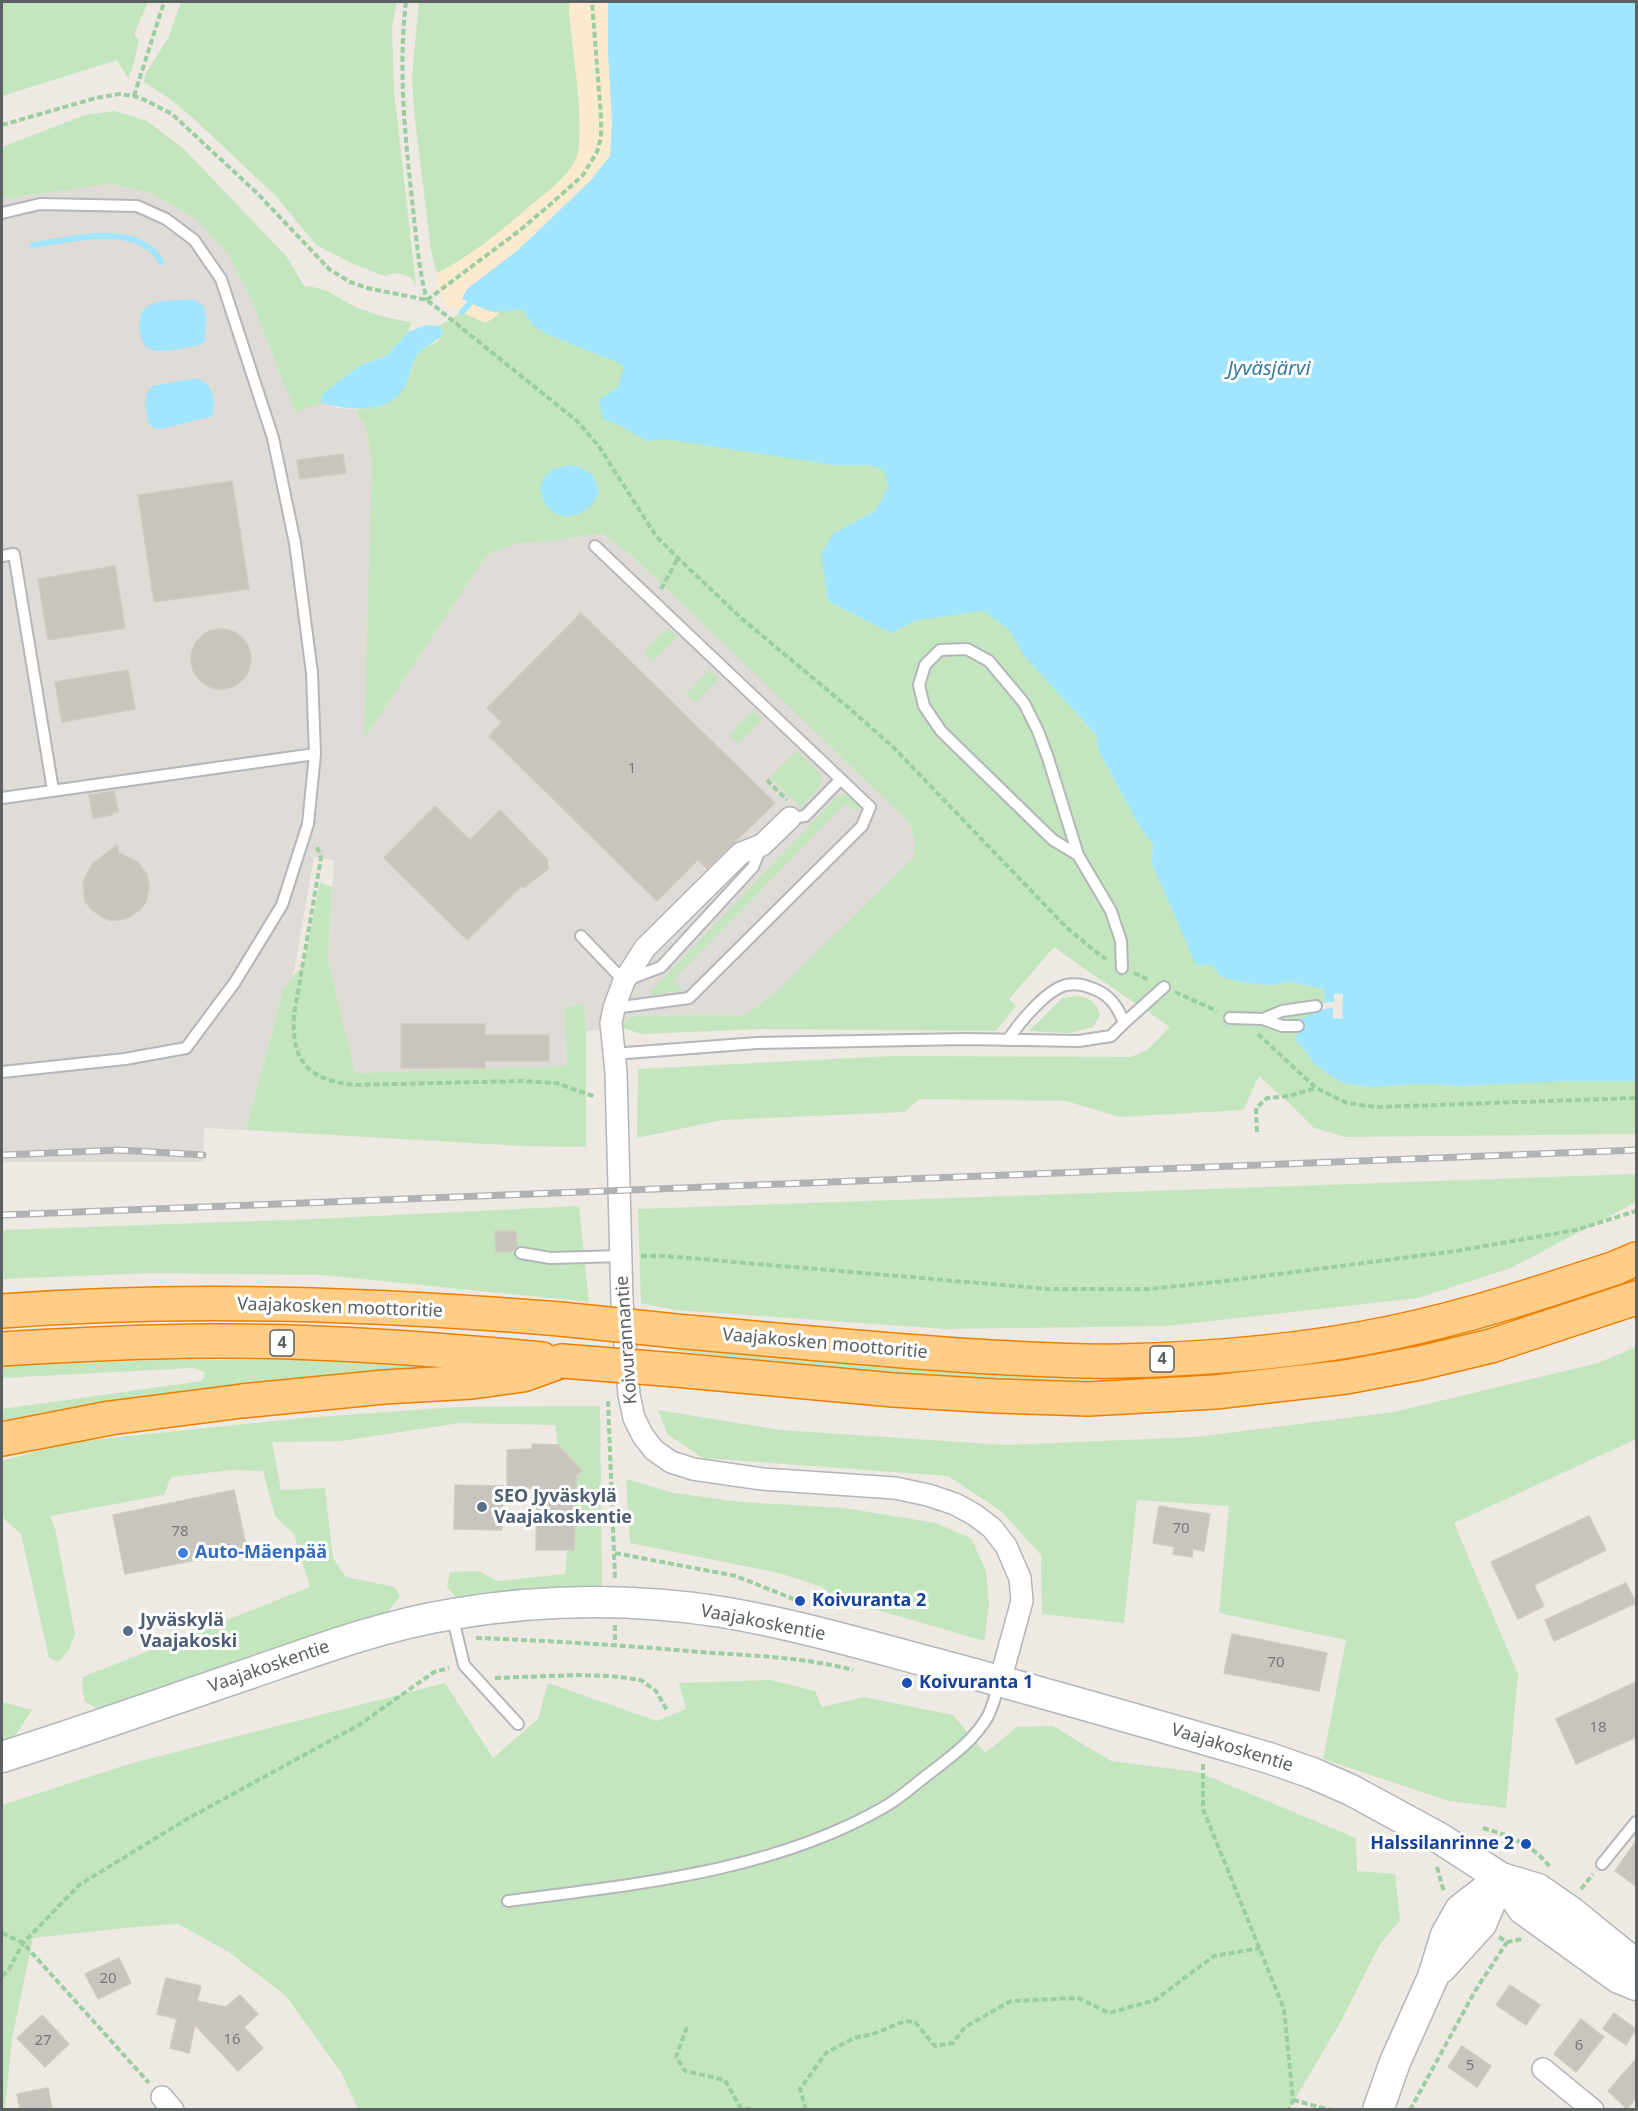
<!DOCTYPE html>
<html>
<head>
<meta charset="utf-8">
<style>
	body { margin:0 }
	#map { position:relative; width:1638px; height:2111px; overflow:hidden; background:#eee9e2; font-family:"Noto Sans",sans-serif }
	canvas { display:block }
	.frame { position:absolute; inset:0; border:3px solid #5b6063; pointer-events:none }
</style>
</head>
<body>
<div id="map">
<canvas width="1638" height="2111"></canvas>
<div class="frame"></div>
</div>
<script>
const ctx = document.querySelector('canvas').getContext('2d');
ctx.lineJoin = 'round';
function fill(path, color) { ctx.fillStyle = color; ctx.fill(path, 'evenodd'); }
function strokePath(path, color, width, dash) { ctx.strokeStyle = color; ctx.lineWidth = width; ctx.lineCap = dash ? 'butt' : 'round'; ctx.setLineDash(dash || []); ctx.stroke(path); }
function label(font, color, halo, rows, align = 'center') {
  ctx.font = font + ' "Noto Sans",sans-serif'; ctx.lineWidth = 6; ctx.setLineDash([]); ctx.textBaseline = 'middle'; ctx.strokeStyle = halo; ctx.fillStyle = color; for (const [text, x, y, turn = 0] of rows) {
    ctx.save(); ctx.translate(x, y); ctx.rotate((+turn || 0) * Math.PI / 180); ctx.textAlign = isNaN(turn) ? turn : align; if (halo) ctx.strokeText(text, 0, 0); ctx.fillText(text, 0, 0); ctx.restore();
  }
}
const industrial = new Path2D(`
	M111,184L151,193L196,219L227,253L249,294L295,411L321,403L338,408L355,410L365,425L372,462L365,738L487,554L517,543L553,541L602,533L637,560L872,783L909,822L915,843L914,857L772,996L744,1015L631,1016L621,1027L586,1031L584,1004L565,1007L567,1066L355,1073L328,960L334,860L314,857L293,976L283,991L246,1130L204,1128L203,1162H2V199Z`);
const green = new Path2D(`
	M2,2H148L134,34L139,40L133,67L128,78L117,60L2,96Z
	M181,2H397L392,28L394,91L416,286L411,278L405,275L396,273L384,276L351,263L316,245L276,196L195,120L170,99L144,82L145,75L168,38Z
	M419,2H569V13C572,45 587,133 576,159C568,177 549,190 535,202C504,229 474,254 438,273L435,268L431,250L414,112L412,76Z
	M115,111L147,121L184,149L287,257L304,286C328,288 332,295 352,305C371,314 390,319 411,322L408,332L386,356L359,366L322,394L321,403L295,412L249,294L227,253L196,219L151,193L111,184L2,199V147L85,115Z
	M470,303L522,309L847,403L1081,719L1097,736L1098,750L1141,829L1153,844L1152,864L1212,965L1243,983L1271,985L1290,982L1323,989L1325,999L1322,1011L1424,1084L1462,1086L1549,1081H1636V1134L1346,1137L1314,1128L1290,1104L1259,1076L1243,1110L1120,1117L1066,1101L920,1099L904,1112L722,1120L637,1138L638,1069L892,1056L1131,1057L1147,1050L1170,1027C1132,1000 1092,975 1054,947L1009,999L1016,1006L996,1031L761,1029L641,1034L621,1027L631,1016L744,1015L772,996L914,857L915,843L909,822L637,560L602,533L553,541L517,543L487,554L364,739L372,462L365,425L355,410L374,407L392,399L404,389L415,358L421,349L437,342L444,333L439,326L462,312Z
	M668,628L677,637L653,661L644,652Z
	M709,670L718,679L695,703L686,694Z
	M753,711L762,720L738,744L729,735Z
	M796,751C827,779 831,776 801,808L770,777Z
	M847,795L859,807L857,812L846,803L673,980L683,990L653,995L651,991L838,796Z
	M320,882L332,887L328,960L355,1073L567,1066L565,1007L584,1004L586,1031V1147L523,1146L246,1130L283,991L293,976L303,967Z
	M1077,996C1090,997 1095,1002 1100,1015L1093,1027L1069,1033L1029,1031L1062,998Z
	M1636,1174V1202L1511,1268L1418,1298L1166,1326L946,1329L675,1310L641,1303L638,1209Z
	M579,1206L589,1302L323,1275L152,1273L2,1279V1230L315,1219Z
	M1636,1273V1282C1455,1353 1264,1382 1071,1383C1046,1383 1022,1381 997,1380C890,1375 782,1362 675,1351V1343L1069,1375Z
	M1636,1347V1439L1454,1523L1518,1674L1506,1808L1449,1801L1323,1759L1346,1640L1219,1613L1229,1506L1137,1500L1124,1623L1042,1614L1041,1555L1001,1511L948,1476L703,1458L667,1434L658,1410L780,1430L1005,1445L1196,1437L1394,1412L1598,1363Z
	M158,1360H315L491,1367C420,1371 348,1372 277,1380C184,1389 93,1406 2,1424V1409L202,1381L205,1372L192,1368L2,1378V1366Z
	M600,1406L602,1586L458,1600L447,1587L450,1572L479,1571L497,1581L565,1574L567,1550H574L576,1475L558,1445L555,1425L460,1423L341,1441L272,1442L281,1490L325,1488L333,1558L346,1577L395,1587L400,1597L388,1611L101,1710L85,1702L82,1687L83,1677L310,1587L294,1534L275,1516L263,1471L231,1470L171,1477L164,1495L50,1516L55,1528L75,1634L69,1650L59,1662L49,1658L21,1534L2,1517V1461L71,1442L303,1418L456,1407Z
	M626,1479L674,1493L740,1502L845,1508L936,1523L971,1538L986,1571L989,1605L984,1641L833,1597L822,1587L779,1573L630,1543Z
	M771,1680L815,1691L822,1707L864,1697L953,1715L985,1753L1017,1727L1053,1726L1111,1761L1198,1772L1356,1838L1357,1871L1395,1874L1400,1920L1379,1946L1340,2023L1289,2109H358L342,2074L286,1996L229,1952L178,1924L134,1927L33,1938L12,2039L5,2109H2V1805L129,1764L445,1683L493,1758L538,1719L548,1683L657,1721L686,1709L679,1683Z
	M2,1702L32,1710L15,1736L2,1739Z`);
const sand = new Path2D(`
	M569,2H608V52L612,122L610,156L589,182L518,250L467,289L462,299L488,311L500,313L486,323L445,305L440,289L437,290L438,273C474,254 504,229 535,202C549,190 568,177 576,159C587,133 572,45 569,13Z`);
const water = new Path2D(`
	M608,2H1636V1081H1567L1462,1086L1424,1084L1370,1087L1342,1083L1331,1076L1314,1064L1306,1051L1296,1042L1298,1026L1302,1018L1322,1011L1325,999L1323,989L1290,982L1271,985L1243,983L1220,976L1212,965H1196L1152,864L1153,844L1141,829L1098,750L1097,736L1025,657L1009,630L984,611L917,620L891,633L828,601L821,554L834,533L875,511L888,487L884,470L868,465H834L665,439L647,441L619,425L603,419L599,400L618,387L624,367L619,363L544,333L533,325L522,309C493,314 488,311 462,299L467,289L518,250L589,182L610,156L612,122L608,52Z
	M192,299L204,306L206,318L205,341L200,345C189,347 164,353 153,350C145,348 141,341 140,333C135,296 166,302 192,299Z
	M426,325L439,326L444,333C436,343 422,346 416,357C410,366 410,379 404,388C388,415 346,410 321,403L322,394L359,366L386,356L408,332Z
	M198,378C215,387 215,398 213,416L162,429H155L149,424C146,412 142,395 152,386Z
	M570,465C591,470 595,473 599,494C563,555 505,473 570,465Z`);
const pier = new Path2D(`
	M1334,994H1343L1342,1019L1333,1018V1008L1316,1010L1320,1008L1321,1003L1334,1002Z`);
const stream = new Path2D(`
	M33,245C72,240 139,220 161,262
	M462,312L470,303`);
const building = new Path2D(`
	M343,454L346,473L300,479L297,460Z
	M232,481L249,589L154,602L138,495Z
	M115,566L125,628L48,640L38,579Z
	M581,613L775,803L707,869L698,860L657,901L489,736L502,722L487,708Z
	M191 659a30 30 0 1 1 60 0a30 30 0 1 1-60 0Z
	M128,670L135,709L62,722L55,682Z
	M114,791L118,812L112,813V815L93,818L89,795Z
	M435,806L470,840L500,810L547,859L548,869L524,888L521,886L467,940L384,858Z
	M117,845L119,853L138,862L147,875L149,887L147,900L140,910L131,916L120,920H109L100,916L91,909L85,901L83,882L92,864Z
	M401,1024H485V1035H549V1061H485V1068H401Z
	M495,1231H516L517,1247L514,1251L496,1252Z
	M532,1444L558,1445L582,1471L576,1475L574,1550H536L537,1488H507V1450L532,1449Z
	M455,1485L503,1486L502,1530L454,1529Z
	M234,1490L247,1550L125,1574L113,1515Z
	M1159,1506L1210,1514L1204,1551L1193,1549L1192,1557L1173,1554L1174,1547L1153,1543Z
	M1589,1516L1606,1550L1534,1585L1544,1606L1518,1619L1491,1562Z
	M1626,1583L1636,1603L1554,1641L1545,1620Z
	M1232,1634L1327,1653L1319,1691L1224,1673Z
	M1636,1682V1737L1576,1764L1556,1719Z
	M1636,1841V1886L1615,1871Z
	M119,1958L131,1983L98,1999L85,1974Z
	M166,1978L201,1986L197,2001L226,2007L240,1995L258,2014L244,2027L263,2048L238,2071L195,2025L189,2053L170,2048L177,2019L157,2014Z
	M1510,1985L1540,2005L1526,2025L1496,2005Z
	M1614,2013L1636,2029L1626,2045L1603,2029Z
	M42,2015L69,2044L45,2067L17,2038Z
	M1581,2019L1604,2037L1576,2072L1554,2054Z
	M1462,2046L1491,2066L1477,2087L1448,2067Z
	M1636,2059V2098L1627,2109L1608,2091Z
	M48,2088L52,2109H20L17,2094Z`);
const path = new Path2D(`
	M406,2C398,68 405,134 412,200C416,233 418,267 427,300
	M134,96L164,2
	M2,125L96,98L120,94L134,96L145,100L172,114L257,193L329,269L350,282L367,288L427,300L577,421L598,445L656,536L678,558L741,618L849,708L894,748L1066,927L1096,952L1106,959
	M427,300L519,231L560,196L583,175L597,152L601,137V117L592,2
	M661,589L678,558
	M767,780L787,800
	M317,847L321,858L294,1015C291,1061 308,1080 354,1085L522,1081L556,1083L596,1097
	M1134,973L1149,980
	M1175,992L1217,1011
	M1258,1034L1316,1088L1347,1103L1376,1107L1636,1098
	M1257,1132L1256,1108L1267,1098L1289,1096L1316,1088
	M641,1256H665L1049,1289H1149L1225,1281L1456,1251L1576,1230L1636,1211
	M608,1401L615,1579
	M615,1553L736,1576L796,1600
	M615,1625V1644
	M476,1638C555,1641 634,1646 713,1653C760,1656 808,1658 853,1670
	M495,1678L577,1675L611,1676L641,1680L656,1691L668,1712
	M1203,1764V1809L1284,2009L1293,2100L1289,2110
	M1483,1828C1510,1836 1532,1844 1550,1867
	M1437,1867L1444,1892
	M1581,1889L1593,1874
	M2,1933L23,1943L149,2083
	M1499,1937L1507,1942L1522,1939
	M2,1976L8,1971L23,1943L79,1885L187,1819L359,1725L434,1672L449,1668
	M687,2027L676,2057L685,2071L725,2080L740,2107L752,2110
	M1293,2100L1331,2110
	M806,2110L800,2089L826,2053L854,2038L873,2034L905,2021L915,2022L935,2046L953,2043L965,2027L1011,2001L1078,1998L1109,2013L1155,2000L1214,1956L1260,1948
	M1410,2110L1475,1991L1507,1942`);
const lane = new Path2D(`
	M2,213L40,204L137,206L166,219L194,240L221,279L273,438L295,543L312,673L315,754L308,824L282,905L235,982L186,1048L125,1059L2,1072
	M595,546L870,807L862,826L689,998L614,1008
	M2,556L14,554L53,790
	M2,798L315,754
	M790,818L805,816L840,780
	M1078,855L1053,840L941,731L924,706L919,685L925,665L940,650L967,649L989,661L1024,703L1038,731L1048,758L1078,855L1111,911L1121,941L1122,968
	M581,936L624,981L661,967L753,867L762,845
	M1230,1018L1263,1019L1282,1026H1298
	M1263,1019L1282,1011L1316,1006
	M1124,1023L1164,987
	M613,1054L757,1043L965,1039L1079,1041L1111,1036L1124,1023C1118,1007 1110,995 1094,989C1085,985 1075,983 1066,985C1046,990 1019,1023 1008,1040
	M521,1253L550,1258L622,1256
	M452,1615L464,1665L518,1724
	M1602,1864L1636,1822
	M508,1901C636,1884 773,1872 886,1806C900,1798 913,1786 926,1776C948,1759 974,1741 988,1716C993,1706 996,1693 1000,1682`);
const street = new Path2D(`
	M790,818L762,845L741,853L645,948L624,981L614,1008L611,1023L616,1072L622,1302L629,1395L634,1418L643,1436L654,1450L671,1462L693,1469L762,1479L895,1488L928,1495L955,1504L975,1515L992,1528L1006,1546L1020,1578L1022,1601L1000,1681
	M1543,2069L1593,2110
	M162,2097L173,2110`);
const secondary = new Path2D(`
	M2,1757C85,1731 168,1701 251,1673C317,1650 384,1625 453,1614C542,1599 632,1598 722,1612C800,1625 876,1648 952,1668C1058,1697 1163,1727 1269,1758L1312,1773L1351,1790L1441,1839L1501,1878L1538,1889L1571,1912L1636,1965
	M1501,1878L1523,1909L1619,1978L1636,1985
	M1441,1968L1481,1924L1499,1882
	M1378,2110L1395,2062L1433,1977L1446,1935L1460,1910L1501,1878`);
const highway = new Path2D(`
	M2,1311C187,1297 375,1304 560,1319
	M676,1331C780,1340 885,1351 990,1357C1033,1359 1076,1362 1119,1361C1207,1359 1304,1351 1390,1333C1467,1317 1540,1293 1615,1268L1636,1259
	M2,1349C53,1346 104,1343 156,1342C285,1338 414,1347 542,1359
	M676,1370L893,1390L996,1396L1088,1399L1215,1392L1346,1377L1420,1363L1491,1346L1636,1298
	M2,1439L110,1418L242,1401L384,1387L472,1382L523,1375L562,1361`);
const rail = new Path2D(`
	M2,1155L119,1150L203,1155
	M2,1215L1636,1150`);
const highwayBridge = new Path2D(`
	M560,1319L676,1331
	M562,1361L676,1370`);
const markers = [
	[482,1507,6,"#5c6f8a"],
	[183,1553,6,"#3f7fe0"],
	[800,1601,6,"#1a4fb4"],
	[128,1631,6,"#5c6f8a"],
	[907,1683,6,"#1a4fb4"],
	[1526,1844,6,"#1a4fb4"]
];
const numberNames = [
	["1",632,769],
	["70",1181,1529],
	["78",180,1532],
	["70",1276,1663],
	["18",1598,1728],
	["20",108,1979],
	["16",232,2040],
	["27",43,2041],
	["6",1579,2046],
	["5",1470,2066]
];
const shields = [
	[282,1343,24],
	[1162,1359,24]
];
const shieldNames = [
	["4",282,1343],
	["4",1162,1359]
];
const streetNames = [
	["Vaajakosken moottoritie",340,1308,2],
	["Koivurannantie",627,1340,-94],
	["Vaajakosken moottoritie",825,1344,5],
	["Vaajakoskentie",763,1623,11],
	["Vaajakoskentie",269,1667,-19],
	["Vaajakoskentie",1232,1748,17]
];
const serviceNames = [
	["SEO Jyväskylä",494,1497],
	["Vaajakoskentie",494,1518],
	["Jyväskylä",140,1621],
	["Vaajakoski",140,1642]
];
const shopNames = [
	["Auto-Mäenpää",195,1553]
];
const transitNames = [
	["Koivuranta 2",812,1601],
	["Koivuranta 1",919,1683],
	["Halssilanrinne 2",1514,1844,"right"]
];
const waterNames = [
	["Jyväsjärvi",1269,369]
];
fill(industrial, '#dfdbd7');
fill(green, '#c4e6be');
fill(sand, '#fbead0');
fill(water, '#a1e5ff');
fill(pier, '#eee9e2');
strokePath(stream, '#a1e5ff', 6);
fill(building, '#c9c4be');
strokePath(building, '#d2cac0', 1.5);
strokePath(lane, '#b3b6ba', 14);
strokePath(street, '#b3b6ba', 24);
strokePath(secondary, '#b2b7ba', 33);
strokePath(highway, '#f07e00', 36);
strokePath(path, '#9bcea1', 4, [6, 3]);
strokePath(lane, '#fff', 10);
strokePath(street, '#fff', 21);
strokePath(secondary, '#fff', 30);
strokePath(highway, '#fece88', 33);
strokePath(rail, '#b1b2b3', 7);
strokePath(rail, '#fff', 4.5, [14]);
strokePath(highwayBridge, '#f07e00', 36, []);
strokePath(highwayBridge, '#fece88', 33);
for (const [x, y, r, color] of markers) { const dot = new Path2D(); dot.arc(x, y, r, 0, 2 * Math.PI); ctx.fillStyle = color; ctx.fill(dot); strokePath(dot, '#fff', 2); }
label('15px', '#76797a', null, numberNames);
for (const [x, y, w] of shields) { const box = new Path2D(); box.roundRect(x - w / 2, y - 13, w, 26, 4.5); ctx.fillStyle = '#fff'; ctx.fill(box); strokePath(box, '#5b6063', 1.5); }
label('bold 16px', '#5b6063', null, shieldNames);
label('18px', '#5b6063', '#fff', streetNames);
label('bold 18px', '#4e5e75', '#fff', serviceNames, 'left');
label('bold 18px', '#366cbe', '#fff', shopNames, 'left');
label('bold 18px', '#164399', '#fff', transitNames, 'left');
label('italic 20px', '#377ba1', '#fff', waterNames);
</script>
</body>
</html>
